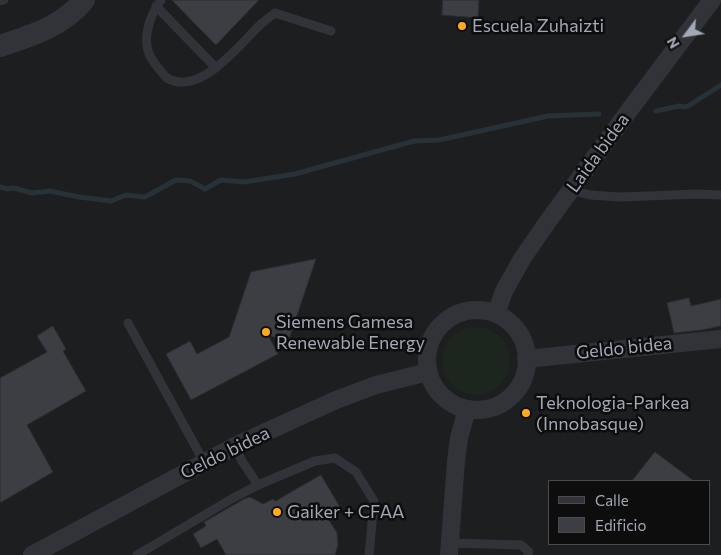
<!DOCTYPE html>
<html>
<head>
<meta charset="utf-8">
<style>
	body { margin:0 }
	#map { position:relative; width:721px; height:555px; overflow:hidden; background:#111213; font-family:Commissioner,sans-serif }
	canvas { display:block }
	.legend { position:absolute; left:548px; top:480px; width:162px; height:65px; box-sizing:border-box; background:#0d0d0e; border:1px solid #494b51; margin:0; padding:6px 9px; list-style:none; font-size:15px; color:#a2a8b5 }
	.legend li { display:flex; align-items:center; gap:10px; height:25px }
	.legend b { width:25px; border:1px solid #494b51 }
	.north { position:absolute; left:661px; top:10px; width:50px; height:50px; -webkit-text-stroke:4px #0d0d0e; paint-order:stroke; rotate:239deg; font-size:14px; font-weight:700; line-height:20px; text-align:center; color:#a2a8b5 }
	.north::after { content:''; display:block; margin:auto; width:18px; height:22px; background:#a2a8b5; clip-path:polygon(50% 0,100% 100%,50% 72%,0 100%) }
</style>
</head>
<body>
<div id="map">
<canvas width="721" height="555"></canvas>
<ul class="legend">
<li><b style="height:6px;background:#323339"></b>Calle</li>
<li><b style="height:14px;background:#3d3e43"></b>Edificio</li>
</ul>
<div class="north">N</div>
</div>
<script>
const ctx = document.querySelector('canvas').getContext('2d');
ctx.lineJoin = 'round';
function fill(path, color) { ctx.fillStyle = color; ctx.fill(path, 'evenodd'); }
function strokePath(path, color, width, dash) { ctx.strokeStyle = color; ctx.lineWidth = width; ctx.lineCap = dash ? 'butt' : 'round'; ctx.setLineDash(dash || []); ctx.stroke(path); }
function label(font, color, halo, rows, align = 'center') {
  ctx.font = font + ' Commissioner,sans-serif'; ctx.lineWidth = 5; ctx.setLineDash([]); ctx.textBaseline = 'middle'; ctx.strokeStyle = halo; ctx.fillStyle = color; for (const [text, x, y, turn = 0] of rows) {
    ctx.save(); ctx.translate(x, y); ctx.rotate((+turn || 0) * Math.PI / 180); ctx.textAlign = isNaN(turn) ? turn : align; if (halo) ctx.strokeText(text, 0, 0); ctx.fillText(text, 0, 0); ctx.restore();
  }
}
const built = new Path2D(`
	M0,0H721V555H0ZM550,481H710V544H550Z`);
const green = new Path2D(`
	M442 361a34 34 0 1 1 68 0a34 34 0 1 1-68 0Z`);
const stream = new Path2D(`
	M656,111L679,106L683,107L688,106L721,85
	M0,187L7,189L14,188L32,193L50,191L79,197L111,201L126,195L145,197L176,180L190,181L205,189L221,180L244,182L295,174L414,141L439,140L548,116L599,114`);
const building = new Path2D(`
	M172,0H259L216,45Z
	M443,0H479L478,18L442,15Z
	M316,259L288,342L268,335L278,354L191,400L166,354L190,341L197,354L229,337L251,272Z
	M689,298L691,306L721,299V326L702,330L674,333L667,303Z
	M53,326L66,349L63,351L86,391L27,425L53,472L0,503V378L47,352L37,336Z
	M655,452L694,481H632Z
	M321,475L340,507L326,515L337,533L338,545L335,555H226L217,539L201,548L193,534L206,526L204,522L244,499L250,497L263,504L273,499L275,501Z`);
const service = new Path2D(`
	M161,0C151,14 142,36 149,54C152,60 155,64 159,69C162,72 164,76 167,78C200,97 239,45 260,25C264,21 270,17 275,13L331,31
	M0,1L4,0
	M156,6L216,68
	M571,190L590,195L620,197L697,194L721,195
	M128,323L204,462
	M258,485L315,461L335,458L356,472L374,501L369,555
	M450,543L521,545L529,552L528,555
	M137,555L233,498L258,485L242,461L235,446`);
const minor = new Path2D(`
	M427 360a50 50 0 1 1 100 0a50 50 0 1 1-100 0Z
	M496,314L504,291L522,259L546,224L625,116L712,0
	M526,359L721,339
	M32,555L235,446L336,400L376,385L428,372
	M449,555L456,461L459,438L467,409`);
const tertiary = new Path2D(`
	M0,46C31,36 63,26 84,0`);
const markers = [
	[462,26,5,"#ffaa1e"],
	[266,332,5,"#ffaa1e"],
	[526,413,5,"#ffaa1e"],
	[277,512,5,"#ffaa1e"]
];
const poiNames = [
	["Escuela Zuhaizti",472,26],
	["Siemens Gamesa",276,322],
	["Renewable Energy",276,343],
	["Teknologia-Parkea",536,403],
	["(Innobasque)",536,424],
	["Gaiker + CFAA",287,512]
];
const streetNames = [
	["Laida bidea",598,153,-54],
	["Geldo bidea",624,348,-6],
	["Geldo bidea",225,453,-26]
];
fill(built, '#1d1e20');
fill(green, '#1d261e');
strokePath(stream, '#273138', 5);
fill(building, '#3d3e43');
strokePath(building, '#2b2b30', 1);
strokePath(service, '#323339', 9);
strokePath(minor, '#323339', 18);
strokePath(tertiary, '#323339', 22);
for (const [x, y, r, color] of markers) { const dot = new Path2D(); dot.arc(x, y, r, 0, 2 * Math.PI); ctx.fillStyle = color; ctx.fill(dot); strokePath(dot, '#0d0d0e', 2); }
label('18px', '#a2a8b5', '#0d0d0e', poiNames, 'left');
label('18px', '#a2a8b5', '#0d0d0e', streetNames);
</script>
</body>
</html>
